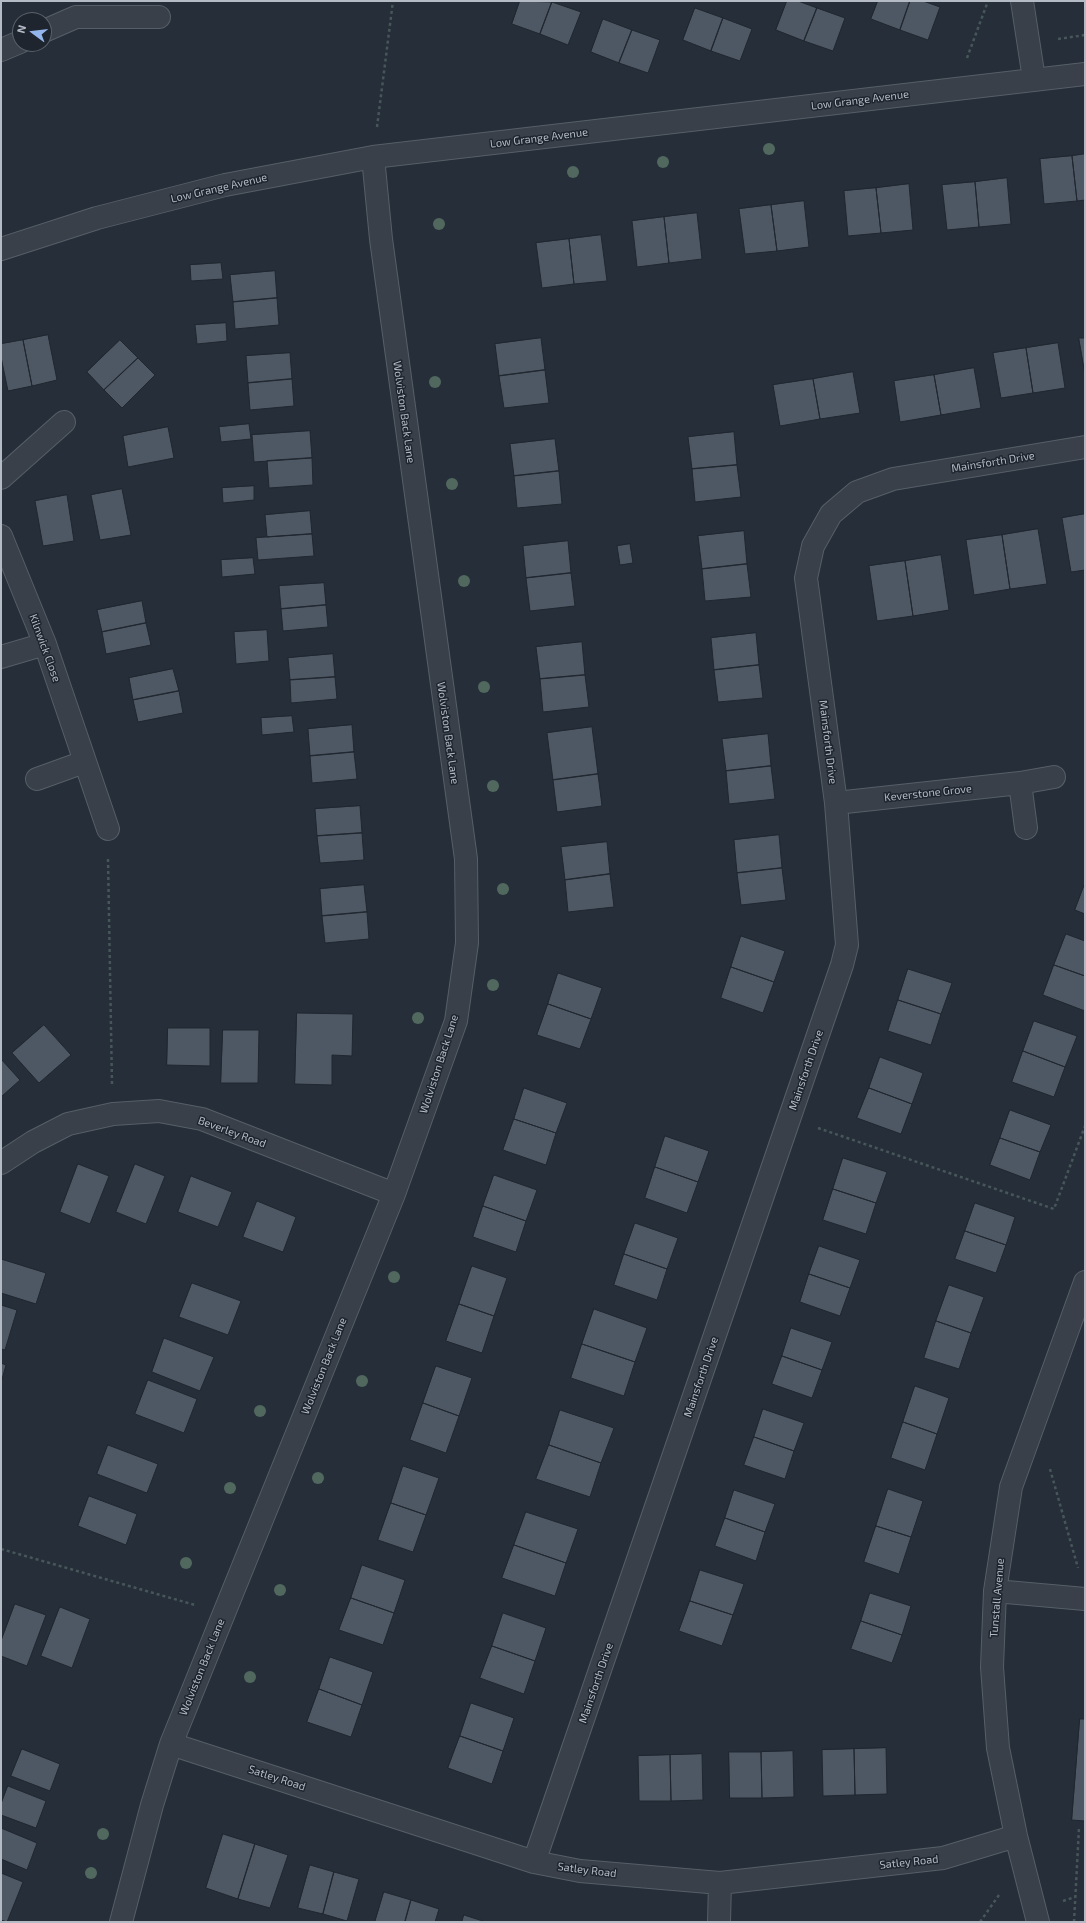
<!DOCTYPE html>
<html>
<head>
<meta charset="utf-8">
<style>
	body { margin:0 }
	#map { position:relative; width:1086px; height:1923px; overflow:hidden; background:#252e39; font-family:"Exo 2",sans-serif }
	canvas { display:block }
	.frame { position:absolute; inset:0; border:2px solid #b4bbc5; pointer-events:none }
	.north { position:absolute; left:12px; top:12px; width:40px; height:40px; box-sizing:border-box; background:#1e252e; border:1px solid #5a616a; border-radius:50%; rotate:285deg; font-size:11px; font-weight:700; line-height:16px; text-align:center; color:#b4bbc5 }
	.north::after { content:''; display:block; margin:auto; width:14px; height:18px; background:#93b5eb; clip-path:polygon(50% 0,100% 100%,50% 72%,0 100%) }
</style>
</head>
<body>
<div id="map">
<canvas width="1086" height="1923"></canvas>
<div class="frame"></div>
<div class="north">N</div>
</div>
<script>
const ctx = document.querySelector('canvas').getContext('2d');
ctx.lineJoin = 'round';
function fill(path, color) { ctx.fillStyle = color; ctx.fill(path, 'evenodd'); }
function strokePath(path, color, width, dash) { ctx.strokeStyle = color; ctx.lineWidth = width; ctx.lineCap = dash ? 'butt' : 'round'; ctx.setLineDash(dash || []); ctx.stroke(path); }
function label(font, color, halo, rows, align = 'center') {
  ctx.font = font + ' "Exo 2",sans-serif'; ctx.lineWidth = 3; ctx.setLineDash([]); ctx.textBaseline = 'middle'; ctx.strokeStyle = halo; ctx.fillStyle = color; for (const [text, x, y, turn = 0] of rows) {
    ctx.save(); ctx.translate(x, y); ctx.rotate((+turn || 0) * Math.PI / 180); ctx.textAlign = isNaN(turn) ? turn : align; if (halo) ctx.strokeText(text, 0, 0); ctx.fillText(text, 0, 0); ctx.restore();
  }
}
const building = new Path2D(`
	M520,1L552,2L540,34L512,24Z
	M787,1H798L817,8L804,41L776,30Z
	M878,1H910L900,30L871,19Z
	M910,1H923L940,7L928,40L900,30Z
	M552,2L581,12L568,45L540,34Z
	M695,8L723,18L711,51L683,40Z
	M817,8L845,18L833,51L804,41Z
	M723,18L752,29L740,61L711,51Z
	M603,19L632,30L619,63L591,52Z
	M632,30L660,40L648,73L619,63Z
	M1085,154V200L1077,201L1072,156Z
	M1072,156L1077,201L1044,204L1040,159Z
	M1007,178L1011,224L979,227L975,182Z
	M975,182L979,227L947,230L942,185Z
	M909,184L913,230L881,233L876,188Z
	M876,188L881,233L848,236L844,191Z
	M804,201L809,247L777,251L771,205Z
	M771,205L777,251L745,254L739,209Z
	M697,213L702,259L669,263L664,217Z
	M664,217L669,263L637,267L632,221Z
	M601,235L607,281L574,284L569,239Z
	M569,239L574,284L542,288L536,243Z
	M221,263L223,279L191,281L190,265Z
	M275,271L277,298L233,302L230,275Z
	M277,298L279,325L235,329L233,302Z
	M226,323L227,341L197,344L195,325Z
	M48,335L57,380L32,386L23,340Z
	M541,338L545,370L499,376L495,344Z
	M1079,338H1085V374Z
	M23,340L32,386L8,391L1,357V344Z
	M120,340L138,358L104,390L87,372Z
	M1058,343L1065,388L1033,393L1026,348Z
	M1026,348L1033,393L1001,398L993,353Z
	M290,353L292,379L248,383L246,356Z
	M138,358L155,375L122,408L104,390Z
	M974,368L981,408L941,415L934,375Z
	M545,370L549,403L504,408L499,376Z
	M853,372L860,413L820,419L813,379Z
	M934,375L941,415L900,422L894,381Z
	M292,379L294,406L250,410L248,383Z
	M813,379L820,419L780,426L773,385Z
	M249,424L251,439L221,442L219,427Z
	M168,427L174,458L128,467L123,436Z
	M310,431L312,458L254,462L252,435Z
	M734,432L737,465L692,469L688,437Z
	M555,439L559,471L514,476L510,444Z
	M312,458L313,485L269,488L267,461Z
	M737,465L741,497L695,502L692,469Z
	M559,471L562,504L517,508L514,476Z
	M254,486V500L223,503L222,488Z
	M122,489L131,535L100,540L91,495Z
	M67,495L74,541L43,546L35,501Z
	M310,511L312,534L267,537L265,515Z
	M1085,514V570L1071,572L1062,518Z
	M1038,529L1047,584L1010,589L1002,535Z
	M744,531L747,564L702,569L698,536Z
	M312,534L314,556L258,560L256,538Z
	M1002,535L1010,589L974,595L966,540Z
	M568,541L571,573L526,578L523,546Z
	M630,544L633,563L620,565L617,546Z
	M941,555L949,610L913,616L905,561Z
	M253,558L255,574L222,577L221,560Z
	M905,561L913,616L877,621L869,566Z
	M747,564L751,597L705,601L702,569Z
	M571,573L575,606L530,611L526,578Z
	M324,583L326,605L281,609L279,586Z
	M142,601L146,623L102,632L97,610Z
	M326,605L328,627L283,631L281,609Z
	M146,623L151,645L106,654L102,632Z
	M267,630L269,661L236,664L234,632Z
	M756,633L759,665L714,670L711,638Z
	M582,642L585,675L540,679L536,647Z
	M333,654L335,677L290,680L288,658Z
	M759,665L763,698L718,702L714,670Z
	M173,669L179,691L133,700L129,678Z
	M585,675L589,707L543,712L540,679Z
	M335,677L337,699L291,703L290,680Z
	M179,691L183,713L138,722L133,700Z
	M292,716L294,732L262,735L261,718Z
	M352,725L354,752L310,756L308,729Z
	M592,727L598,774L553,780L547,733Z
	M768,734L771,766L726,771L722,739Z
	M354,752L357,779L312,783L310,756Z
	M771,766L775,799L729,804L726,771Z
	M598,774L602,806L557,812L553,780Z
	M360,806L362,833L317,836L315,809Z
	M362,833L364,860L320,863L317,836Z
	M779,835L782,868L737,873L734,840Z
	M607,842L610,874L565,880L561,847Z
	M782,868L786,900L741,905L737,873Z
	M610,874L614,907L568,912L565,880Z
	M1085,883V914L1075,910Z
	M364,885L367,912L322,916L320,889Z
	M367,912L369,939L325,943L322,916Z
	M1066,934L1085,941V976L1054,965Z
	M741,936L785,951L774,982L731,967Z
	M1054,965L1085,976V1011L1043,995Z
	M731,967L774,982L763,1013L721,998Z
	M908,969L952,983L941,1014L898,1000Z
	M558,973L602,988L591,1019L548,1004Z
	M898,1000L941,1014L931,1045L888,1031Z
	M548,1004L591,1019L580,1049L537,1035Z
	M297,1013L353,1014L352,1056L332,1055V1085L295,1084Z
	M1034,1021L1077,1036L1065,1067L1023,1051Z
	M44,1025L71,1055L39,1083L12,1053Z
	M168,1028H210V1066L167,1065Z
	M223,1030H259L258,1083H221Z
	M1023,1051L1065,1067L1054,1097L1012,1082Z
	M880,1057L923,1073L912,1104L869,1088Z
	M1,1059L20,1080L1,1097Z
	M524,1088L567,1103L556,1133L514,1119Z
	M869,1088L912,1104L901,1134L857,1118Z
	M1010,1110L1051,1125L1040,1152L1000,1138Z
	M514,1119L556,1133L546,1165L503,1150Z
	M665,1136L709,1151L698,1182L655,1167Z
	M1000,1138L1040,1152L1030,1180L990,1165Z
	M843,1158L887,1172L876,1203L833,1189Z
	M78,1164L109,1176L90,1224L60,1212Z
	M135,1164L165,1176L146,1224L116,1212Z
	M655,1167L698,1182L687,1213L645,1198Z
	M494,1175L537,1190L526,1221L483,1206Z
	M191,1176L232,1192L218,1227L178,1212Z
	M833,1189L876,1203L866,1234L823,1220Z
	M257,1201L296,1217L283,1252L243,1237Z
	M975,1203L1015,1217L1006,1245L965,1231Z
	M483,1206L526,1221L516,1252L473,1237Z
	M635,1223L678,1238L667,1269L624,1254Z
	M965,1231L1006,1245L996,1273L955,1259Z
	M819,1246L860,1260L850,1288L809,1274Z
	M624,1254L667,1269L657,1300L614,1285Z
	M1,1259L46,1273L36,1304L1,1293Z
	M472,1266L507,1278L494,1316L459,1304Z
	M809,1274L850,1288L840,1316L800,1302Z
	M192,1283L241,1301L228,1335L179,1317Z
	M949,1285L984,1297L971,1333L936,1321Z
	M459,1304L494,1316L482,1353L446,1341Z
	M1,1305L17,1310L5,1350L1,1349Z
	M594,1309L647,1328L635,1362L582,1344Z
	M936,1321L971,1333L959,1369L924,1358Z
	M791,1328L832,1342L822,1370L782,1356Z
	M164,1338L214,1357L200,1391L152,1372Z
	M582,1344L635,1362L624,1396L571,1378Z
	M782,1356L822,1370L812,1398L772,1384Z
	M1,1363L6,1365L1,1383Z
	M436,1366L472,1378L459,1416L423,1403Z
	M148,1380L197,1399L184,1433L135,1414Z
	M915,1386L949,1398L937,1434L903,1422Z
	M423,1403L459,1416L446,1453L410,1440Z
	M763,1409L804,1423L794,1451L754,1437Z
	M560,1410L614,1428L601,1463L549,1445Z
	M903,1422L937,1434L925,1470L891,1458Z
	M754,1437L794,1451L785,1479L744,1465Z
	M108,1445L158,1464L147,1493L97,1474Z
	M549,1445L601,1463L590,1497L536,1479Z
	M403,1466L439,1478L426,1515L391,1503Z
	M888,1489L923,1501L911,1537L876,1526Z
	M734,1490L775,1504L765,1532L725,1518Z
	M89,1496L137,1514L126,1545L78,1526Z
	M391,1503L426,1515L413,1552L378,1540Z
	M526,1512L578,1529L566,1563L514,1545Z
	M725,1518L765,1532L756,1561L715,1546Z
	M876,1526L911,1537L899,1574L864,1562Z
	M514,1545L566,1563L555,1596L502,1578Z
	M362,1565L405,1580L394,1613L351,1598Z
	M700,1570L744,1584L733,1615L690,1601Z
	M870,1593L911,1606L902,1635L861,1621Z
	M351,1598L394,1613L383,1645L339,1630Z
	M690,1601L733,1615L722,1646L679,1631Z
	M15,1604L46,1615L27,1666L1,1656V1641Z
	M60,1607L90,1619L72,1668L41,1656Z
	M503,1613L546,1628L535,1661L492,1646Z
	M861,1621L902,1635L892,1663L851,1649Z
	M492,1646L535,1661L524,1694L480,1678Z
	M330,1657L373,1672L362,1705L319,1689Z
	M319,1689L362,1705L351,1737L307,1722Z
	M471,1703L514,1718L503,1751L460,1736Z
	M1080,1719H1085V1821L1072,1820Z
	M460,1736L503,1751L492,1784L448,1768Z
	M886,1748L887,1794L855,1795L854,1749Z
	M22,1749L60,1764L50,1791L11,1776Z
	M854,1749L855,1795L823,1796L822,1750Z
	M793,1751L794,1797L762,1798L761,1752Z
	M729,1752H761L762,1798H730Z
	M702,1754L703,1800L671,1801L670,1755Z
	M670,1755L671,1801H639L638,1756Z
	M8,1786L46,1801L36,1828L1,1815V1804Z
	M1,1828L37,1843L27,1870L1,1859Z
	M223,1834L255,1844L238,1899L206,1888Z
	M255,1844L288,1855L270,1908L238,1899Z
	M310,1865L334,1872L323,1914L298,1908Z
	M334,1872L359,1879L347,1921L323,1914Z
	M1,1873L23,1882L7,1922L1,1920Z
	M384,1892L411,1900L405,1922H375Z
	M411,1900L439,1909L435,1922H405Z
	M464,1915L486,1922H462Z`);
const path = new Path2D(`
	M1058,39L1085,35
	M967,58L988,1
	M377,127L393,1
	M108,859L112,1084
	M818,1128L1054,1209L1085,1126
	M1050,1469L1078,1568
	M1,1549L195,1605
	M1063,1901L1075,1897
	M980,1922L999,1895
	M1074,1922L1079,1828`);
const minor = new Path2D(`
	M1022,1L1034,79
	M44,31L76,17H159
	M1,50L20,42
	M1,249L97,218L225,185L373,157L1085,74
	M1,478L64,422
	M1,536L45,644L108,829
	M1,657L45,644
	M37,779L84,762
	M1020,783L1026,828
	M836,803L1020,783L1054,777
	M1,1163L33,1142L68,1124L113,1114L159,1111L202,1119L394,1194
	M995,1591L1085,1599
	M171,1744L534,1862L580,1871L720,1883L943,1858L1016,1836
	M534,1862L842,965L847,945L836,803L806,578L813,546L831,514L857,492L893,479L1085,447
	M121,1922L152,1805L171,1744L394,1194L456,1021L467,943L466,859L381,239L373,157
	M719,1922L720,1883
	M1038,1922L1016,1836L998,1748L992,1667L995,1591L1011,1487L1085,1282`);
const trees = [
	[769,149],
	[663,162],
	[573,172],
	[439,224],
	[435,382],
	[452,484],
	[464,581],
	[484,687],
	[493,786],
	[503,889],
	[493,985],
	[418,1018],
	[394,1277],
	[362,1381],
	[260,1411],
	[318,1478],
	[230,1488],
	[186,1563],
	[280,1590],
	[250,1677],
	[103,1834],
	[91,1873]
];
const streetNames = [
	["Low Grange Avenue",860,100,-7],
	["Low Grange Avenue",539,138,-7],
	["Low Grange Avenue",219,188,-13],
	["Wolviston Back Lane",404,412,82],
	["Mainsforth Drive",993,462,-9],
	["Kilnwick Close",45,648,70],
	["Wolviston Back Lane",448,733,82],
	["Mainsforth Drive",828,742,83],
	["Keverstone Grove",928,793,-6],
	["Wolviston Back Lane",439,1064,-72],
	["Mainsforth Drive",806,1070,-71],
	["Beverley Road",232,1132,20],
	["Wolviston Back Lane",324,1366,-68],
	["Mainsforth Drive",701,1377,-71],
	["Tunstall Avenue",997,1598,-85],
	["Wolviston Back Lane",202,1667,-68],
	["Mainsforth Drive",596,1683,-71],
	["Satley Road",277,1778,18],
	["Satley Road",909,1862,-6],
	["Satley Road",587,1870,7]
];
fill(building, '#4e5864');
strokePath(building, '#202730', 1);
strokePath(minor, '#575e67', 24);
strokePath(path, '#475759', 2.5, [3, 3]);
strokePath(minor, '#394049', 22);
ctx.fillStyle = '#51685f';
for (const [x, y] of trees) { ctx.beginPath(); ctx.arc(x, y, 6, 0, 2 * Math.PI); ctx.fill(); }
label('11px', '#b4bbc5', '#1e252e', streetNames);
</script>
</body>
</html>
